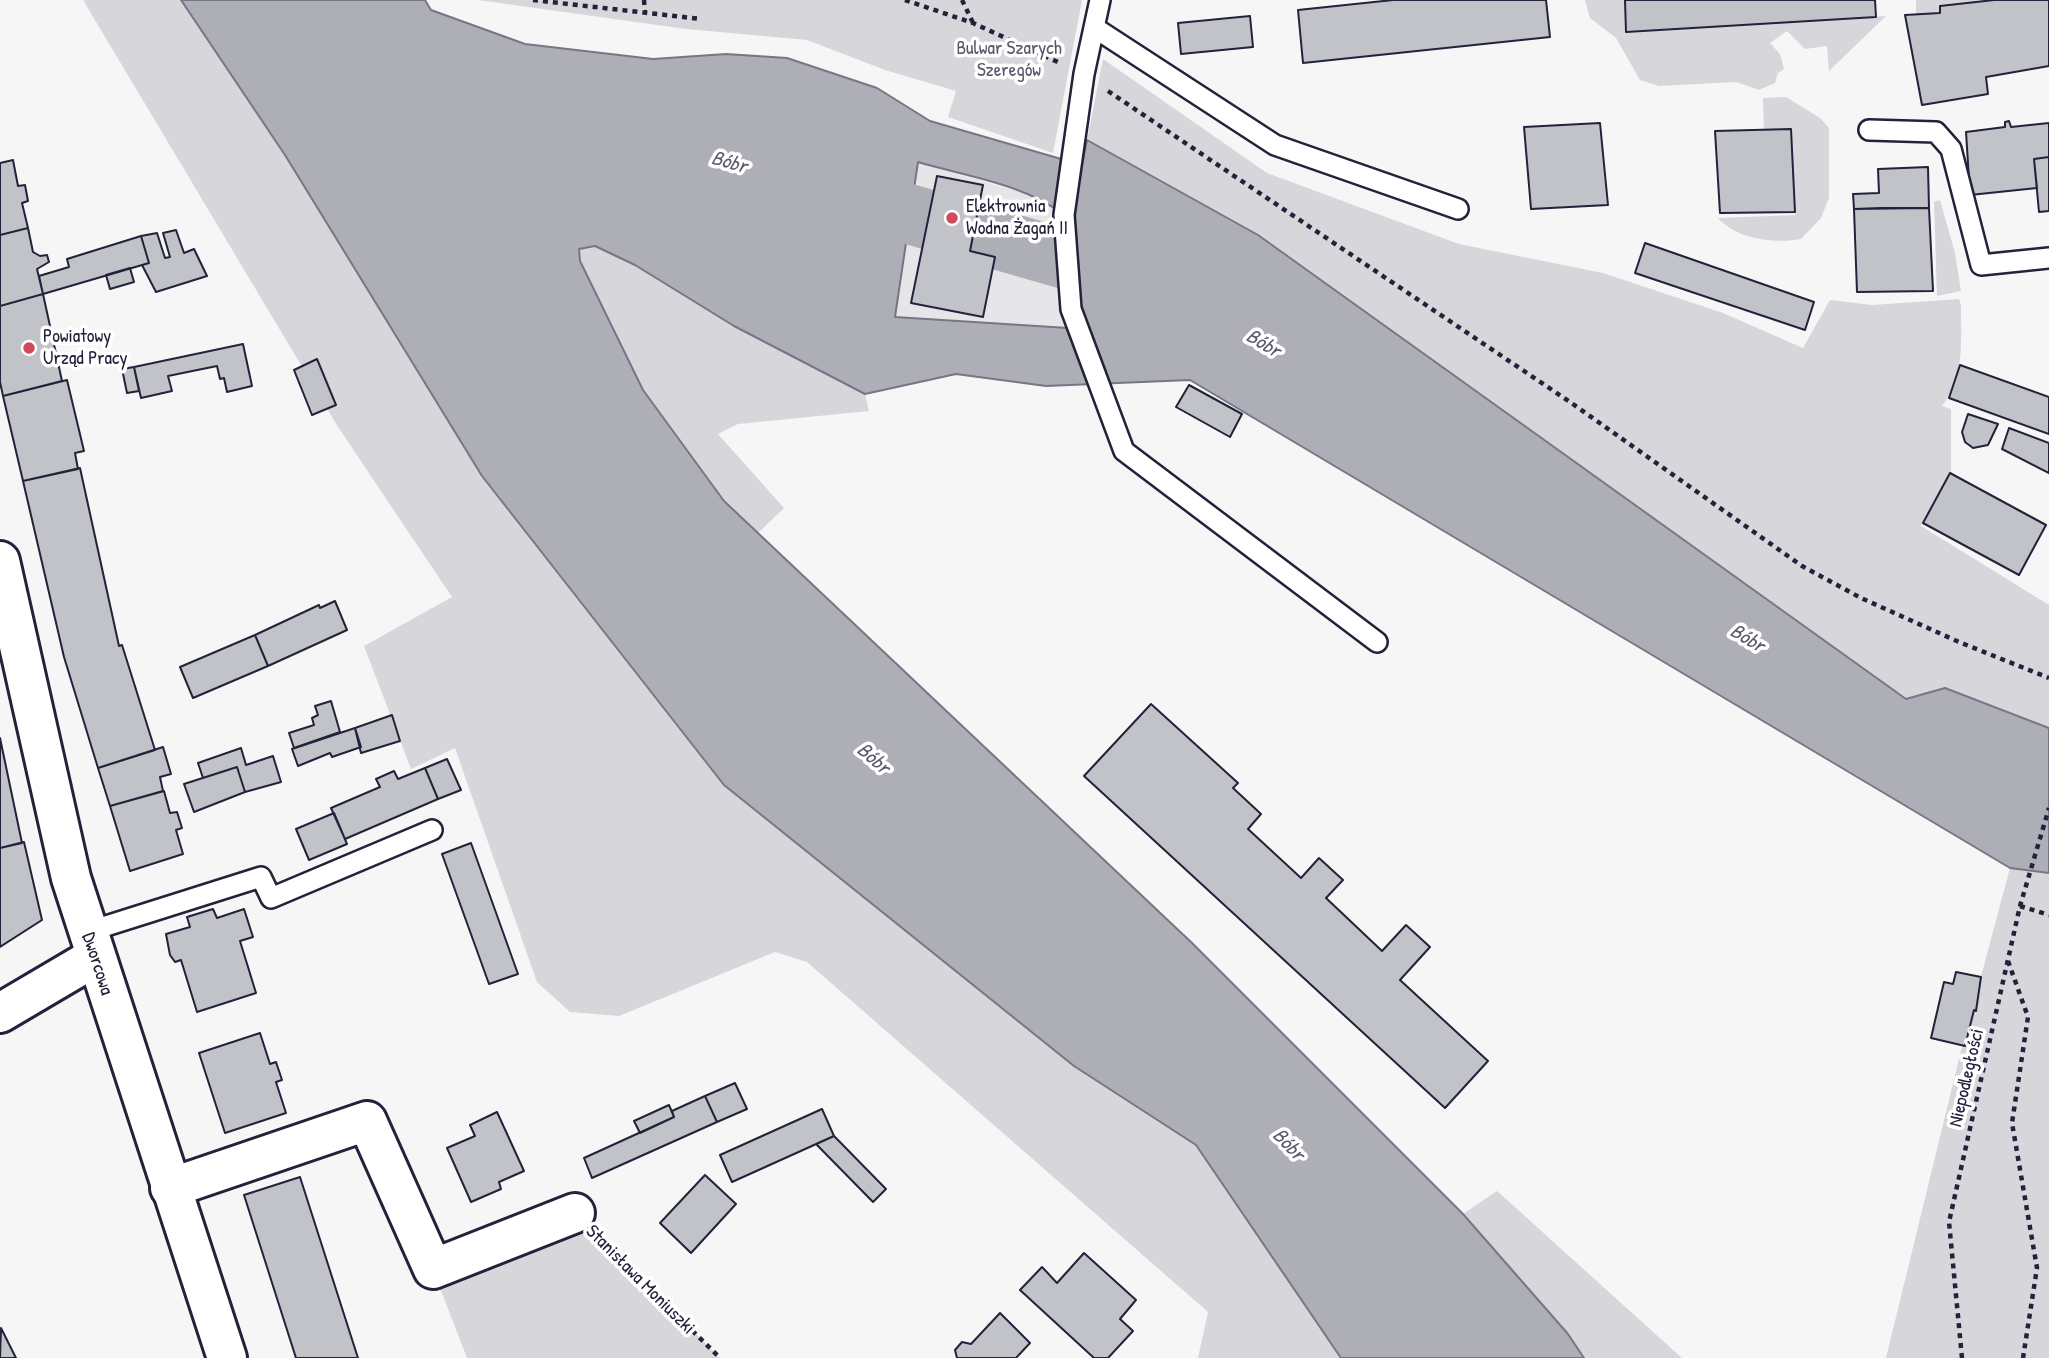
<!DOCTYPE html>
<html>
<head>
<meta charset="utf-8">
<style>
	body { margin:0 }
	canvas { display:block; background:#f6f6f7 }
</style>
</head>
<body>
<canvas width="2049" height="1358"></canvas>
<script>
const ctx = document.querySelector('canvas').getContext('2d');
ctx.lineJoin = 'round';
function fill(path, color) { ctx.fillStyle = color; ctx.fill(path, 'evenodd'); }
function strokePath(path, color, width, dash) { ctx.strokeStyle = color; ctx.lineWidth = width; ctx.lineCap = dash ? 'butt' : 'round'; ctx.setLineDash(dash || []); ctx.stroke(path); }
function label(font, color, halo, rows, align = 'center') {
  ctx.font = font + ' "Patrick Hand",sans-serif'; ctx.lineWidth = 7; ctx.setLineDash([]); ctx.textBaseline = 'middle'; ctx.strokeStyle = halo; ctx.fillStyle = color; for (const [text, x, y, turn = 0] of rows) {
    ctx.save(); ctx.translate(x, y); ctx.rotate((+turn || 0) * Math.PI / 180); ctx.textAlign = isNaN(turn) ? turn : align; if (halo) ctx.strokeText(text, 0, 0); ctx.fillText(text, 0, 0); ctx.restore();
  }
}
const built = new Path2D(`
	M918,162L1027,194L1049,203L1064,215L1069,328L895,318Z`);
const green = new Path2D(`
	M83,0H181L285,155L482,476L724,785L1074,1066L1196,1145L1341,1358H1198L1208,1312L807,962L775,952L619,1016L570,1012L537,982L455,748L411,769L364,646L452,597L338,427Z
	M478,0H1082L1053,153L948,117L956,91L885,70L807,40L686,29Z
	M1585,0H1625L1627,32L1886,16L1829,71L1827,46L1805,49L1787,31L1770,43L1780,54L1784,69L1778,73L1775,83L1759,90L1736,82L1659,86L1640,80L1616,38L1590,18Z
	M1916,0H1994L1940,6V13L1916,15Z
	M1103,59L1267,173L1459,244L1603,273L1723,313L1803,348L1830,300L1872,305L1959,299L1961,305C1961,338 1965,379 1942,406L1951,409V475L1921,526L2049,605V728L1945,688L1906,699L1258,235L1087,140Z
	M1786,97L1820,118L1829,128V198L1821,218L1801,239C1775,244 1736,239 1718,218L1795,215L1791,130L1764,131L1763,98Z
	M1940,200L1955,253L1961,291L1937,296L1934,202Z
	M594,246L635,265L734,326L865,394L869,411L738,424L718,434L784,508L758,533L724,501L643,390L580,261L579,249Z
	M2010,868L2049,873V1358H1886L1960,1055Z
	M1497,1191L1682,1358H1584L1568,1334L1463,1214Z
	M575,1212L720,1358H467L433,1270Z`);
const water = new Path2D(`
	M181,0H425L431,10L525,44L653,59L726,54L787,58L877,88L930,121L1082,165L1087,140L1258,235L1906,699L1945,688L2049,728V873L2010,868L1190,380L1046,386L956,374L865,394L734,326L635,265L595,246L579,249L580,261L643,390L724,501L1192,943L1463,1214L1568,1334L1584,1358H1341L1196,1145L1074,1066L724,785L482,476L285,155ZM918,162C965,176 1025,184 1064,215L1068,328L895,317Z`);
const river = new Path2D(`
	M833,192L1134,279`);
const building = new Path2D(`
	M1393,0H1546L1550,37L1303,63L1298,10Z
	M1625,0H1875L1876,17L1626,32Z
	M1994,0H2049V66L1986,77L1988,94L1922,105L1905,15L1940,13V6Z
	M1250,16L1253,47L1181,54L1178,23Z
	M2009,121L2011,127L2049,123V157L2034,159L2037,188L1970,195L1966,132L2005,127V122Z
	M1600,123L1608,205L1531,209L1524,127Z
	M1791,129L1795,212L1720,213L1715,131Z
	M2049,157V211L2039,212L2034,159Z
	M13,160L18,186L25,185L28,201L22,203L28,228L0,235V163Z
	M1928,167L1929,208L1854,209L1853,194L1879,193L1878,169Z
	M937,176L983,185L970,251L995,257L983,317L911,303Z
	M1881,208H1929L1933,291L1857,292L1854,209Z
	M28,228L33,252L40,256L47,255L49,262L37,269L43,294L0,306V235Z
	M176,230L184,253L194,249L207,276L156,292L142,265L149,263L141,236L157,233L165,258L170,257L163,233Z
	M141,236L149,263L43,294L39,276L69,267L67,259Z
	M1645,243L1814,302L1805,330L1635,273Z
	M130,268L134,282L110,289L106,275Z
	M43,294L62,381L3,396L0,382V306Z
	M243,344L252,386L227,392L224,378L220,379L217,366L168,376L172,391L141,398L134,367Z
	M317,359L336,405L312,415L294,370Z
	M1960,365L2049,397V434L1949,398Z
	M134,367L139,391L127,393L122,369Z
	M67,380L84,451L75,453L78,469L23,481L3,396Z
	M1189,385L1242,414L1230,437L1176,407Z
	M1968,414L1998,424L1988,445L1973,448L1965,442L1962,432Z
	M2009,428L2049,443V473L2002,449Z
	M80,468L119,646L122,645L155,750L98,768L64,657L23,481Z
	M1950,473L2046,525L2019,575L1923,523Z
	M335,601L347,630L268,666L255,635L319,605L320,608Z
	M255,635L268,666L193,698L180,667Z
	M331,701L340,732L294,748L289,733L314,725L312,718L318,715L315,706Z
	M1151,704L1238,783L1233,788L1261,814L1248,829L1301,878L1319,858L1343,880L1326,898L1382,951L1406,925L1430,947L1400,980L1488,1061L1445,1108L1084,776Z
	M392,715L400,741L361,753L355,728Z
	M355,728L361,747L332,757L330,753L298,766L292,749Z
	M0,738L22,843L0,848Z
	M163,747L171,774L160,777L163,791L110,806L98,768Z
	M241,748L246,765L273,756L281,782L245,792L237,767L203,778L198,763Z
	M447,759L461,790L438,799L425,768Z
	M237,767L245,792L194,812L184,784Z
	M425,768L438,799L345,839L331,808L380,787L376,779L394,771L398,779Z
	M164,791L170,813L177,812L182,828L176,830L183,854L130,871L110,806Z
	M334,813L347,844L309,860L296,829Z
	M24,842L42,920L0,947V848Z
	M471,843L518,974L489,984L442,854Z
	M213,909L217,918L244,909L253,937L240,941L256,993L197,1012L181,960L175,962L170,955L166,934L190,927L187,917Z
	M1956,972L1981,977L1976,1011L1974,1010L1965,1046L1931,1038L1944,982L1953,984Z
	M260,1033L270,1064L276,1062L282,1080L276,1082L286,1113L225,1133L199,1053Z
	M735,1083L747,1109L717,1122L705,1096Z
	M705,1096L717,1122L592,1178L584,1158L674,1117L672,1111Z
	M669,1105L674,1117L640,1133L634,1121Z
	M822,1109L834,1136L732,1182L720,1155Z
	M497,1112L524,1171L499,1182L501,1189L471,1202L447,1148L475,1136L470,1125Z
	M834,1136L886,1189L873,1202L816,1144Z
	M705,1175L736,1204L691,1253L660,1223Z
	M300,1177L358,1358H296L244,1195Z
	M1084,1253L1136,1300L1120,1319L1133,1331L1108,1358H1094L1020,1290L1042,1267L1057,1283Z
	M1000,1313L1030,1343L1016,1358H957L955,1350L962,1342L971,1344Z
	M1,1328L16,1358H0Z`);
const path = new Path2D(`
	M533,0L701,19
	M644,0L645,13
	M905,0L973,23L1062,64
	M962,0L973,23
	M1108,91L1570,402L1802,566L1861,598L1959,642L2049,678
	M2020,906L2049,915
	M2008,961L2028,1017L2012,1123L2037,1268L2023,1358
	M600,1239L720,1358
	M1962,1358L1949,1222L2020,906L2049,808`);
const lane = new Path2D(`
	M1100,0L1084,74L1064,215L1071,309L1124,451L1377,642
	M1095,28L1275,145L1458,209
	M1869,130L1936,132L1951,149L1981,265L2049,258
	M87,932L261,877L271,898L432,830`);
const street = new Path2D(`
	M0,1013L95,957
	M170,1188L367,1121L433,1269L575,1213`);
const secondary = new Path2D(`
	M0,561L71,878L227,1358`);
const markers = [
	[952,218,7,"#d1495b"],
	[29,348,7,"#d1495b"]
];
const parkNames = [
	["Bulwar Szarych",1009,49],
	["Szeregów",1009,71]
];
const poiNames = [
	["Elektrownia",966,207],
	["Wodna Żagań II",966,229],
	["Powiatowy",43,337],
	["Urząd Pracy",43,359]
];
const streetNames = [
	["Dworcowa",97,964,72],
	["Niepodległości",1967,1078,-77],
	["Stanisława Moniuszki",640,1280,45]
];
const waterNames = [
	["Bóbr",729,163,16],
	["Bóbr",1263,344,31],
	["Bóbr",1747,639,31],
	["Bóbr",873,759,41],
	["Bóbr",1288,1145,46]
];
fill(built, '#e6e6e9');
fill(green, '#d7d7db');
fill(water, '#aeaeb7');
strokePath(water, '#767685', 2);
strokePath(river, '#aeaeb7', 60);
fill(building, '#c2c2c9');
strokePath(building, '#22223b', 2);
strokePath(lane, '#22223b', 24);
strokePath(street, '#22223b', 44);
strokePath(secondary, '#22223b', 44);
strokePath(path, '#22223b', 4.5, [5, 5]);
strokePath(lane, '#fff', 19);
strokePath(street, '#fff', 38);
strokePath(secondary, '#fff', 38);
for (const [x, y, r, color] of markers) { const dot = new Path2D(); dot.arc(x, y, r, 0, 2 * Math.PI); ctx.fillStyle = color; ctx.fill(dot); strokePath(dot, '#fff', 2.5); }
label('19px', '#58586b', '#fff', parkNames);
label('19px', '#22223b', '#fff', poiNames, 'left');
label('19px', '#22223b', '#fff', streetNames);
label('italic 21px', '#5a5a6d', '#fff', waterNames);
</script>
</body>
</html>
